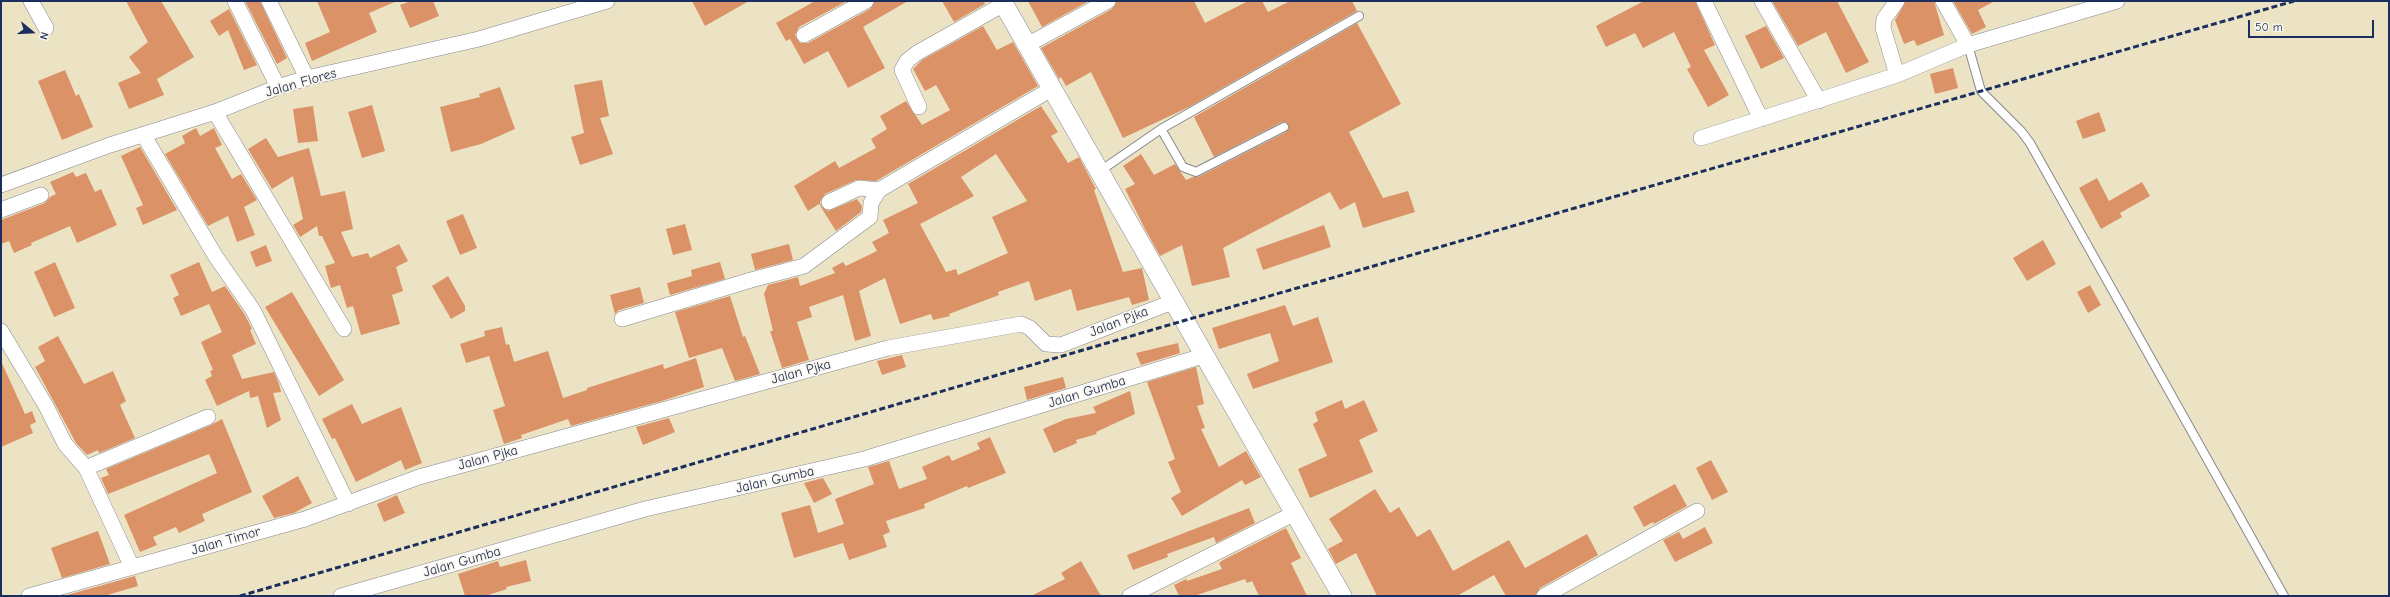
<!DOCTYPE html>
<html>
<head>
<meta charset="utf-8">
<style>
	body { margin:0 }
	#map { position:relative; width:2390px; height:597px; overflow:hidden; background:#ece3c4; font-family:"Comic Neue",sans-serif }
	canvas { display:block }
	.frame { position:absolute; inset:0; border:2px solid #1b2f5e; pointer-events:none }
	.north { position:absolute; left:12px; top:12px; width:40px; height:40px; -webkit-text-stroke:3px #fbf7ec; paint-order:stroke; rotate:108deg; font-size:11px; font-weight:700; line-height:16px; text-align:center; color:#1b2f5e }
	.north::after { content:''; display:block; margin:auto; width:14px; height:18px; background:#1b2f5e; clip-path:polygon(50% 0,100% 100%,50% 72%,0 100%) }
	.scale { position:absolute; left:2248px; top:20px; width:126px; height:18px; box-sizing:border-box; border:2px solid #1b2f5e; border-top:0; padding-left:5px; font-size:12px; line-height:14px; white-space:nowrap; color:#1b2f5e; -webkit-text-stroke:3px #fbf7ec; paint-order:stroke }
</style>
</head>
<body>
<div id="map">
<canvas width="2390" height="597"></canvas>
<div class="frame"></div>
<div class="north">N</div>
<div class="scale">50 m</div>
</div>
<script>
const ctx = document.querySelector('canvas').getContext('2d');
ctx.lineJoin = 'round';
function fill(path, color) { ctx.fillStyle = color; ctx.fill(path, 'evenodd'); }
function strokePath(path, color, width, dash) { ctx.strokeStyle = color; ctx.lineWidth = width; ctx.lineCap = dash ? 'butt' : 'round'; ctx.setLineDash(dash || []); ctx.stroke(path); }
function label(font, color, halo, rows, align = 'center') {
  ctx.font = font + ' "Comic Neue",sans-serif'; ctx.lineWidth = 3.5; ctx.setLineDash([]); ctx.textBaseline = 'middle'; ctx.strokeStyle = halo; ctx.fillStyle = color; for (const [text, x, y, turn = 0] of rows) {
    ctx.save(); ctx.translate(x, y); ctx.rotate((+turn || 0) * Math.PI / 180); ctx.textAlign = isNaN(turn) ? turn : align; if (halo) ctx.strokeText(text, 0, 0); ctx.fillText(text, 0, 0); ctx.restore();
  }
}
const building = new Path2D(`
	M126,1H161L194,57L157,79L164,95L129,109L118,83L141,73L129,57L148,42Z
	M245,1H260L287,58L277,64Z
	M317,1H397L369,13L377,32L312,61L305,43L330,32Z
	M411,1H433L439,16L410,28L400,5Z
	M692,1H749L705,26Z
	M815,1H847L799,27L795,35L800,43H808L870,9L875,1H908L863,27L885,68L848,88L828,51L804,64L790,39L786,41L776,23Z
	M942,1H984L985,4L954,22Z
	M1028,1H1089L1042,27Z
	M1117,1H1194L1205,23L1248,1H1262L1268,12L1290,1H1352L1357,11L1189,107L1123,138L1091,72L1066,86L1061,77L1059,79L1041,48L1112,9Z
	M1644,1H1695L1715,45L1704,50L1729,95L1708,107L1687,69L1691,67L1674,32L1643,48L1635,33L1606,47L1596,26Z
	M1772,1H1837L1869,62L1846,73L1826,32L1798,46Z
	M1906,1H1934L1944,35L1917,46L1914,40L1904,44L1895,20Z
	M1953,1H1995L1978,10L1986,27L1972,34Z
	M229,9L257,65L244,70L228,30L219,36L210,21Z
	M1357,23L1401,104L1349,132L1383,198L1408,191L1415,212L1363,228L1355,202L1340,210L1330,192L1223,248L1230,277L1192,286L1182,245L1160,256L1145,229L1125,189L1135,184L1123,166L1141,154L1154,175L1175,164L1186,180L1193,177H1198L1286,132L1289,125L1282,122L1214,157L1194,117Z
	M983,26L997,50L1013,42L1038,86L876,181L856,180L825,194L820,202L821,206L828,211L857,199L862,206L861,212L836,231L819,204L808,211L794,186L835,161L839,168L876,148L871,139L887,129L880,116L906,101L922,125L950,110L936,85L925,91L913,69L922,60Z
	M1766,26L1784,58L1761,69L1745,36Z
	M1953,68L1958,88L1935,94L1930,74Z
	M65,70L76,96L79,94L93,127L62,140L38,81Z
	M602,80L609,116L600,118L613,154L580,165L571,137L584,133L574,85Z
	M500,87L515,129L481,144L451,152L440,107L480,97L479,94Z
	M372,105L385,151L362,158L348,112Z
	M313,106L318,141L298,143L293,109Z
	M1041,106L1058,132L1051,136L1068,163L1079,157L1096,189L1094,190L1123,272L1142,268L1149,300L1132,305L1129,297L1077,311L1071,289L1035,301L1029,281L998,292L999,295L949,314L950,316L933,320L931,314L900,324L885,278L859,291L871,336L855,341L843,295L809,307L812,317L797,322L809,360L782,368L770,331H773L764,294L768,285L798,277L800,286L835,273L832,268L843,262L846,266L877,251L872,242L889,233L883,220L918,203L908,184ZM996,154L1027,201L992,217L1008,253L958,275L956,269L946,272L920,224L974,196L961,177Z
	M2099,112L2106,131L2083,139L2076,121Z
	M196,128L200,136L214,128L222,145L215,148L232,179L241,174L257,200L244,207L255,235L237,242L228,216L208,226L165,154L185,143L182,136Z
	M266,138L278,157L309,148L321,196L345,191L353,229L341,232L352,257L368,253L370,258L399,244L408,261L396,267L403,291L392,295L400,324L361,335L353,306L347,308L340,285L331,288L325,266L335,263L322,236H319L317,226L300,237L293,225L303,219L293,176L272,189L248,149Z
	M140,147L177,210L143,225L136,208L143,205L121,156Z
	M73,172L76,177L86,173L95,192L101,189L117,225L77,243L70,226L31,243L32,245L14,253L9,241L1,244V220L45,203L50,197L56,194L50,182Z
	M2097,178L2109,201L2142,182L2150,196L2120,213L2122,217L2101,229L2079,188Z
	M463,214L477,248L460,255L446,221Z
	M685,224L692,250L673,255L666,229Z
	M1324,225L1331,247L1263,270L1256,249Z
	M2043,240L2056,264L2027,281L2013,258Z
	M789,244L793,260L755,270L751,254Z
	M266,245L272,261L256,267L250,252Z
	M55,262L75,308L54,317L34,272Z
	M199,262L212,292L225,286L245,315L252,329L250,330L256,344L232,355L242,379L274,372L279,384L281,392L273,393L281,420L267,428L258,396L250,398L249,391L217,406L205,380L212,376L210,371L213,370L201,342L222,332L209,304L181,316L173,298L179,295L170,275Z
	M720,262L725,279L670,295L667,283L692,276L691,270Z
	M448,276L465,306V311L451,319L432,286Z
	M2090,285L2101,305L2088,313L2077,292Z
	M640,287L644,303L619,310L615,314L610,295Z
	M292,292L344,380L319,396L265,307Z
	M730,296L743,337L745,336L760,374L735,381L722,348L689,358L675,312Z
	M1285,305L1293,326L1318,317L1333,362L1253,389L1247,374L1279,361L1270,333L1219,349L1212,328Z
	M502,327L506,345L509,344L514,362L548,351L563,398L587,390V388L663,364L664,369L696,358L704,387L662,401L571,426L568,419L521,435L522,438L504,444L493,410L505,406L489,356L466,363L460,344L485,336L484,331Z
	M58,336L84,384L113,371L126,401L120,405L135,438L99,453L98,450L87,455L76,443L35,367L45,361L38,347Z
	M1178,343L1180,353L1141,365L1136,353Z
	M902,355L906,367L882,375L877,361Z
	M1,361L25,414L32,411L36,422L30,425L33,433L1,447Z
	M1196,367L1204,404L1197,406L1205,428L1201,429L1219,467L1246,451L1261,477L1245,485L1242,480L1182,516L1171,498L1181,492L1168,462L1175,459L1147,382Z
	M1063,377L1066,388L1027,400L1024,387Z
	M1130,391L1135,414L1096,432L1097,434L1076,440L1077,443L1054,453L1043,429L1066,419L1096,413L1093,407Z
	M1342,400L1345,409L1364,400L1378,431L1359,440L1373,472L1310,498L1298,469L1327,456L1313,424L1318,421L1315,412Z
	M352,404L362,424L401,407L422,463L405,470L401,460L356,482L335,438L332,439L322,419Z
	M669,418L675,432L643,445L636,427Z
	M222,419L252,492L202,514L205,521L179,533L176,527L153,537L157,545L140,552L124,515L217,473L209,454L108,494L101,478L109,475L106,469L211,425Z
	M990,437L1006,473L968,488L967,486L924,504L925,508L886,521L890,532L883,535L887,547L849,560L843,543L794,558L781,513L810,505L818,533L844,524L835,499L874,484L868,467L889,461L899,489L927,479L922,467L949,455L952,461L980,449L977,443Z
	M1711,460L1728,492L1712,500L1696,468Z
	M298,476L312,503L294,513L274,518L262,496Z
	M823,478L832,494L814,503L804,483Z
	M1675,484L1687,506L1654,524L1653,522L1644,527L1633,507Z
	M1375,489L1390,513L1399,507L1417,537L1430,529L1453,571L1509,540L1525,568L1587,534L1598,555L1540,588L1535,596H1506L1494,575L1457,596H1377L1356,553L1336,564L1328,549L1343,541L1329,519Z
	M397,495L405,513L384,522L377,504Z
	M1249,508L1255,523L1216,543L1214,537L1167,554L1168,557L1133,570L1127,555Z
	M1705,527L1713,543L1675,562L1663,540L1679,532L1683,539Z
	M1286,528L1301,558L1291,563L1307,596H1259L1252,581L1247,583L1245,579L1194,596H1179L1174,585L1186,579L1187,581L1222,569L1219,563L1223,560Z
	M98,531L110,564L62,578L51,548Z
	M526,560L531,581L506,587L507,589L485,596H465L458,574L498,561L500,567Z
	M1081,561L1101,596H1031L1065,579L1061,573Z
	M135,576L138,586L104,596L67,595Z`);
const service = new Path2D(`
	M1968,45L1981,91L2021,131L2030,143L2284,596
	M1161,129L1183,167L1196,172L1284,127
	M1100,171L1161,129L1359,16`);
const minor = new Path2D(`
	M31,1L46,28
	M235,1L278,87
	M269,1L307,78
	M1704,1L1761,119
	M1762,1L1819,101
	M1897,1L1884,19L1883,28L1897,75
	M1943,1L1968,45
	M804,35L866,1
	M1027,45L1108,1
	M919,107L902,70L907,61L917,53L1004,4
	M215,112L344,329
	M144,136L216,257L253,310L348,504
	M1701,138L1897,75L1968,45L2117,1
	M1,185L110,145L215,112L278,87L307,78L479,39L607,1
	M829,202L859,188L879,190
	M1,210L41,195
	M622,319L751,280L804,266L870,217L871,203L879,190L1053,88
	M1,331L46,406L65,444L86,468L132,567
	M86,468L208,417
	M29,596L305,519L419,477L888,348L1021,324L1030,328L1046,344L1061,345L1175,301
	M341,596L645,509L864,459L1206,355
	M1130,596L1295,513
	M1544,596L1697,511`);
const tertiary = new Path2D(`
	M1002,1L1342,596`);
const rail = new Path2D(`
	M240,596L1186,320L2294,1`);
const streetNames = [
	["Jalan Flores",301,83,-16],
	["Jalan Pjka",1119,322,-21],
	["Jalan Pjka",801,372,-15],
	["Jalan Gumba",1087,392,-17],
	["Jalan Pjka",488,458,-15],
	["Jalan Gumba",775,480,-13],
	["Jalan Timor",226,541,-16],
	["Jalan Gumba",462,562,-16]
];
fill(building, '#db9266');
strokePath(service, '#848991', 10);
strokePath(minor, '#848991', 16);
strokePath(tertiary, '#848991', 20);
strokePath(service, '#fff', 8);
strokePath(minor, '#fff', 15);
strokePath(tertiary, '#fff', 19);
strokePath(rail, '#1b2f5e', 3, [6, 3]);
label('14px', '#1b2f5e', '#fbf7ec', streetNames);
</script>
</body>
</html>
